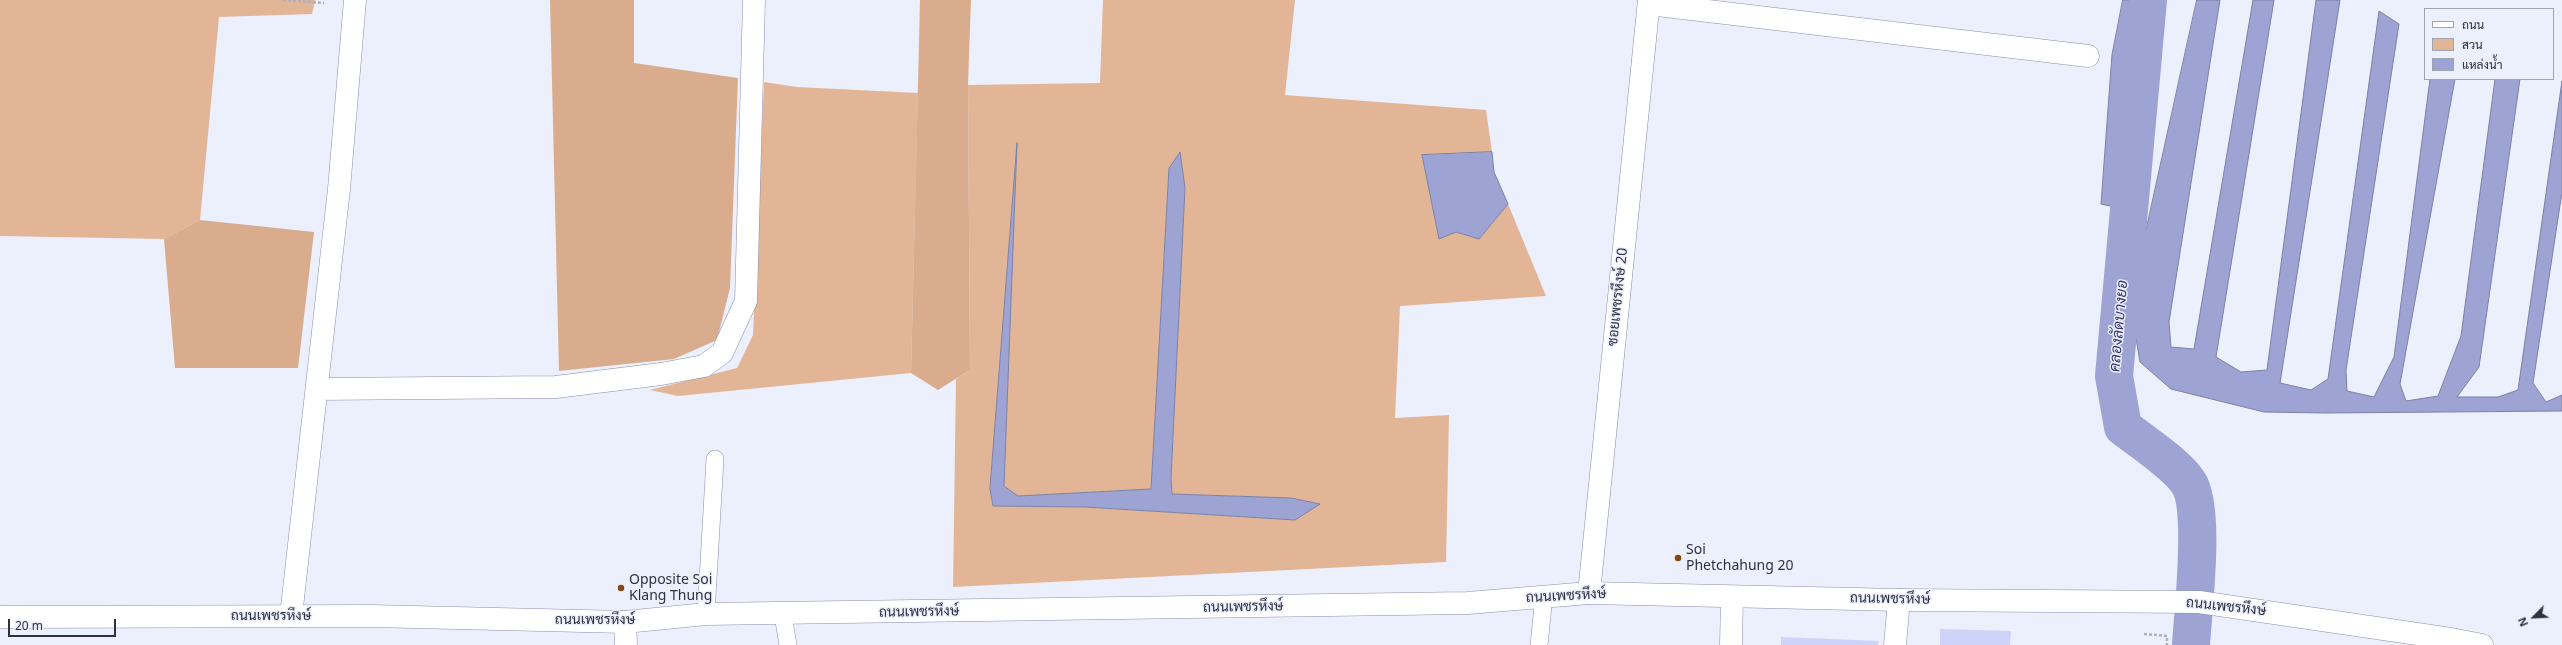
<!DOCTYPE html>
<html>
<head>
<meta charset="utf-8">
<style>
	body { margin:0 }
	#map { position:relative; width:2562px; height:645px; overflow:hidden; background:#eceffc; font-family:"Noto Sans",Sarabun,sans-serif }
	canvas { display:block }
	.legend { position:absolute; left:2424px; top:8px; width:130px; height:72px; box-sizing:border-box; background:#eceffc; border:1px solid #a0a3b0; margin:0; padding:5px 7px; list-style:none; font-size:12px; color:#2f313e }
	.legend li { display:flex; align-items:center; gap:8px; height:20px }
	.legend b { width:20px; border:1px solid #a0a3b0 }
	.north { position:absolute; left:2514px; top:597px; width:40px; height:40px; -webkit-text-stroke:3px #eceffc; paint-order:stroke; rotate:246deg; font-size:11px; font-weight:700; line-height:16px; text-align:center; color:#2f313e }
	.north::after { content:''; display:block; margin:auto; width:14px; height:18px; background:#2f313e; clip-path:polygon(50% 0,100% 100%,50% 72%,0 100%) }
	.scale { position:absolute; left:8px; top:619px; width:108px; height:18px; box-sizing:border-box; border:2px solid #2f313e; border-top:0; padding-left:5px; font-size:12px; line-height:14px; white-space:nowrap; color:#2f313e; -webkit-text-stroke:3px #eceffc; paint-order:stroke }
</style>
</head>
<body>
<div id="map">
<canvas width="2562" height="645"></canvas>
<ul class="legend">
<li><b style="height:5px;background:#fff"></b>ถนน</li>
<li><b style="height:11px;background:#e3b597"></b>สวน</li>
<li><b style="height:11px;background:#9da3d2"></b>แหล่งน้ำ</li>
</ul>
<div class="north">N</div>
<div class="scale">20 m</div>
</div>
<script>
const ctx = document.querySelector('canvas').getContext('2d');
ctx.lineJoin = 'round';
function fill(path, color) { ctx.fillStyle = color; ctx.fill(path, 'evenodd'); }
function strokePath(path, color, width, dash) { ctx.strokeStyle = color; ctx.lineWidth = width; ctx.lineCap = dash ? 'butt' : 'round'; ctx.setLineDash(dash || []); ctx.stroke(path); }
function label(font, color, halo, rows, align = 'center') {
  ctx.font = font + ' "Noto Sans",Sarabun,sans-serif'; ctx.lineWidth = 3; ctx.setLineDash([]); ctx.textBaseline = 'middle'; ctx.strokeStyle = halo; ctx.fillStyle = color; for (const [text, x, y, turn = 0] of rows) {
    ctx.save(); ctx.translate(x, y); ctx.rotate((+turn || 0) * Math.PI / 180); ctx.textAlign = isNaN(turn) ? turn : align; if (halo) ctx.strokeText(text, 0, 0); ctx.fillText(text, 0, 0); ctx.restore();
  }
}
const green = new Path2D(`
	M0,0H315L312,14L219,17L200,220L164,239L0,236Z
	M1103,0H1295L1285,95L1486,110L1492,152L1422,155L1439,239L1456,232L1479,239L1508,204L1546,296L1400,306L1395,418L1449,415L1446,562L953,587L956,379L970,370L968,85L1100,83ZM1179,153L1185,188L1171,478L1172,494L1291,498L1295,520L1085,507L993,506L990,489L1016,157L1004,486L1018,496L1151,489L1169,168Z
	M764,82L797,87L918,93L911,373L678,396L650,390L737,368L753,335Z`);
const forest = new Path2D(`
	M550,0H634V63L738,78L730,288L717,340L674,359L559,371Z
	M920,0H971L968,85L970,370L938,390L911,373Z
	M200,220L314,232L298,368H175L164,239Z`);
const water = new Path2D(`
	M2123,0H2160L2124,209L2101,204L2112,55Z
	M2197,0H2220L2169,322L2171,347L2194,349L2253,0H2274L2216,357L2241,372L2267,370L2316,0H2340L2280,383L2311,390L2328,379L2379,11L2399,24L2346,370L2347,391L2374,397L2394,357L2430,79H2455L2400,384L2406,401L2438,396L2461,336L2495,79H2520L2479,367L2457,397H2498L2518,390L2562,81V192L2533,383L2546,402L2562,395V411L2325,413L2264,412L2171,389L2140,362L2130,303Z
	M1017,143L1004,486L1018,496L1151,489L1169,168L1180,152L1185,188L1171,478L1172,494L1291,498L1320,504L1295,520L1085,507L993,506L990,489Z
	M1492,152L1494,172L1508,204L1479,239L1456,232L1439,239L1422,155Z`);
const canal = new Path2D(`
	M2148,0L2114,376L2123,427C2141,441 2176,464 2188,482C2206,508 2193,610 2191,645`);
const building = new Path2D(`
	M1940,629L2011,631L2010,645H1940Z
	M1781,637L1879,641L1878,645H1781Z`);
const path = new Path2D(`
	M283,0L324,3
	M2144,634L2167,636V645`);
const lane = new Path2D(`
	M706,614L715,459
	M783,615L788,645
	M1539,645L1544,596`);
const street = new Path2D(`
	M1649,4L2088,56
	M317,389L556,387L661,374L704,366L722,353L746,301L754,0
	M1589,593L1649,0
	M291,616L339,189L355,0
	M625,622L626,645
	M1731,645L1732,597
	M1895,645L1899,600`);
const secondary = new Path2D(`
	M0,617L371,616L625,622L706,614L1468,603L1589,593L1899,600L2199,602L2451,639L2482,645`);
const markers = [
	[1678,558,4,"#86460e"],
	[621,588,4,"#86460e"]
];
const streetNames = [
	["ซอยเพชรหึงษ์ 20",1618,297,-84],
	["ถนนเพชรหึงษ์",1566,596,-3],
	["ถนนเพชรหึงษ์",1890,599,1],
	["ถนนเพชรหึงษ์",1243,607,-1],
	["ถนนเพชรหึงษ์",2226,607,6],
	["ถนนเพชรหึงษ์",919,612,-1],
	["ถนนเพชรหึงษ์",271,616],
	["ถนนเพชรหึงษ์",595,620]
];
const poiNames = [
	["Soi",1686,550],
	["Phetchahung 20",1686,566],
	["Opposite Soi",629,580],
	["Klang Thung",629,596]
];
const waterNames = [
	["คลองลัดบางยอ",2119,326,-85]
];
fill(green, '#e3b597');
fill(forest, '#daac8e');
fill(water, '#9da3d2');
strokePath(water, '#7c81a6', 1);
strokePath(canal, '#9da3d2', 38);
fill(building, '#ced3fa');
strokePath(lane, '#8a8ead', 18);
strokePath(street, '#8a8ead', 23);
strokePath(secondary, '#8a8ead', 23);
strokePath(path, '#adb0bd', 2.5, [3, 2]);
strokePath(lane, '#fff', 17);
strokePath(street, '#fff', 22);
strokePath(secondary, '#fff', 22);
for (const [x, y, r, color] of markers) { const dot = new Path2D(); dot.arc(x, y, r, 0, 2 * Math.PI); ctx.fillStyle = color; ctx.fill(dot); strokePath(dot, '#eceffc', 1.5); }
label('14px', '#2f313e', '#eceffc', streetNames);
label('14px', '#2f313e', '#eceffc', poiNames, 'left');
label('italic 15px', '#32336d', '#eceffc', waterNames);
</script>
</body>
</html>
